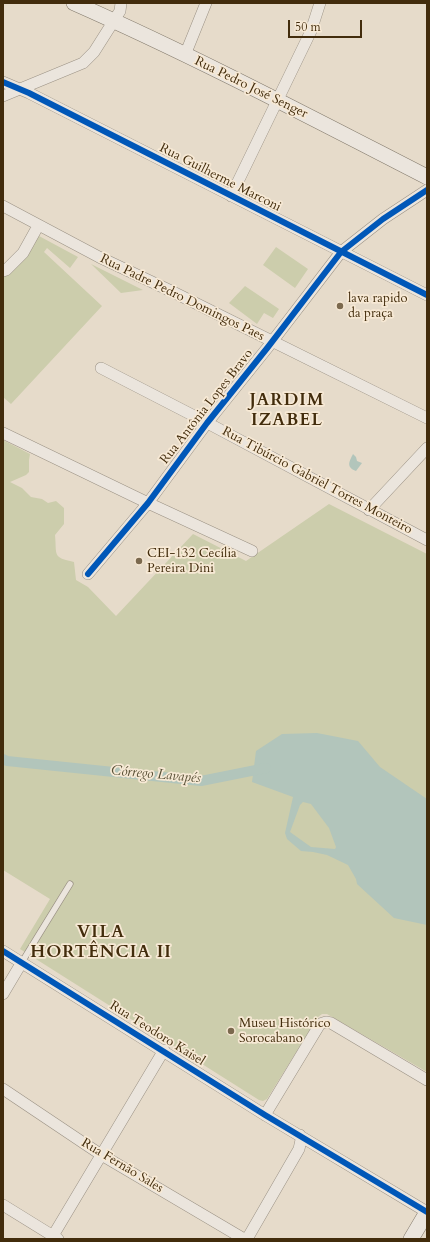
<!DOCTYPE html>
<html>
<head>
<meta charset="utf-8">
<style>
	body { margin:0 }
	#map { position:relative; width:430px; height:1242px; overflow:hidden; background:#e6dbca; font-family:Cardo,serif }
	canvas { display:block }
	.frame { position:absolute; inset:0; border:4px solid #422c0c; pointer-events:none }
	.scale { position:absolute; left:288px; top:20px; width:74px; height:18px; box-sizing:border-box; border:2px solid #422c0c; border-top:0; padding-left:5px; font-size:12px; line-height:14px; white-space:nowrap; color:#422c0c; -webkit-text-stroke:3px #f7e9d5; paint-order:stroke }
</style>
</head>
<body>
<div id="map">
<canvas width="430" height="1242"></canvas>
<div class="frame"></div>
<div class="scale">50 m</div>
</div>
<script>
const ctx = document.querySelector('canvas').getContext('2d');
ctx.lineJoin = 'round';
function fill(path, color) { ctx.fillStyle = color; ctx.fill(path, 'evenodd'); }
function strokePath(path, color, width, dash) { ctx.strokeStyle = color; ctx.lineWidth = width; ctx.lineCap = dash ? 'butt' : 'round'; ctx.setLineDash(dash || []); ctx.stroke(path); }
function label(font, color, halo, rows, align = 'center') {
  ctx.font = font + ' Cardo,serif'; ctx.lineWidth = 3.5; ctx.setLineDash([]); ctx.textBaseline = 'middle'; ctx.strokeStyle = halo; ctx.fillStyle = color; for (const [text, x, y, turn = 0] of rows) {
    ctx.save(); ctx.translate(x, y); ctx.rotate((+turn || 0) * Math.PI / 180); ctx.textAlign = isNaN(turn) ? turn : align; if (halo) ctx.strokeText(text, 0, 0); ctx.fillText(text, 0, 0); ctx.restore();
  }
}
const green = new Path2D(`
	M39,236L78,257L70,268L47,248L44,252L102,306L11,404L3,397V273Z
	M276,247L308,269L295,288L263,265Z
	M91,264L143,290L121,293Z
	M245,286L279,309L273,318L264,313L257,324L229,303Z
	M3,440L30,454L29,460V472L26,475L10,482L22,488L31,497L42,499L48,503L56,501L64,508V524L55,535C57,556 52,557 74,562L76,580L88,587L116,616L193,534L246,561L329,504L427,554V1072L327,1014H322L318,1017L267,1099L263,1101L259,1100L20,949L50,899L3,870Z`);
const water = new Path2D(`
	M353,454L356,457L357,461L362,463L356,471C346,467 349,462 353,454Z
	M317,733L358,741L380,767L427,799V925L394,918L357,884L356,879L348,865L327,855L313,852L301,851L287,839L285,833L293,797L252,782L256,751L282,734ZM303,802L311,804L329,828L336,847L335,849L311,847L290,832L300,805Z`);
const canal = new Path2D(`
	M3,759L7,761L201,781L266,768`);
const lane = new Path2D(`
	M22,962L70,884`);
const street = new Path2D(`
	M185,55L206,3
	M3,82L29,93L427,295
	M3,96L83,63L94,52L120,11L121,3
	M231,196L311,31L320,3
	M3,206L99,257L171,291L427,418
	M3,271L6,270L23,253L38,226
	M101,368L200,419L427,540
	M3,433L148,503L252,551
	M369,510L427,448
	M88,574L148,503L207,423L268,347L341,252L383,219L427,190
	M3,951L265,1115L427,1212
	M3,994L22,962
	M3,1089L100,1154L244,1239
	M265,1115L320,1024L326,1022L331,1023L427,1080
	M3,1205L58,1239
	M51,1239L164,1050
	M247,1239L299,1149L301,1140L300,1135`);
const secondary = new Path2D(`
	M74,3C194,56 310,117 427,177
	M411,1239L427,1212`);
const cycleway = new Path2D(`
	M3,82L29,93L427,295
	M88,574L148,503L207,423L268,347L341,252L383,219L427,190
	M3,951L265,1115L427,1212`);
const markers = [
	[340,306,4,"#7b694e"],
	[139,561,4,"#7b694e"],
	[231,1031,4,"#7b694e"]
];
const streetNames = [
	["Rua Pedro José Senger",251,88,26],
	["Rua Guilherme Marconi",220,178,27],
	["Rua Padre Pedro Domingos Paes",182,298,26],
	["Rua Antônia Lopes Bravo",207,407,-52],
	["Rua Tibúrcio Gabriel Torres Monteiro",317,481,28],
	["Rua Teodoro Kaisel",157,1034,32],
	["Rua Fernão Sales",122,1166,31]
];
const poiNames = [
	["lava rapido",348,299],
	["da praça",348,314],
	["CEI-132 Cecília",147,554],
	["Pereira Dini",147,569],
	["Museu Histórico",239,1024],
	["Sorocabano",239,1039]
];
const waterNames = [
	["Córrego Lavapés",156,775,5]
];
const districtNames = [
	["JARDIM",287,401],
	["IZABEL",287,421],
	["VILA",101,933],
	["HORTÊNCIA II",101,953]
];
fill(green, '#cccdac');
fill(water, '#b2c5bb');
strokePath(canal, '#b2c5bb', 10);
strokePath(lane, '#9a9184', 7);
strokePath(street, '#9a9184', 12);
strokePath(secondary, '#82796b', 16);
strokePath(lane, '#ebe5dd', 5.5);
strokePath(street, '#ebe5dd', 11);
strokePath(secondary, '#ebe5dd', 15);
strokePath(cycleway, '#0057b8', 6);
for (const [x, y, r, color] of markers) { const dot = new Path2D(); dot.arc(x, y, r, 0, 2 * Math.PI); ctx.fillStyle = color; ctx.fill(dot); strokePath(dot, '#f7e9d5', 1.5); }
label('13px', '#422c0c', '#f7e9d5', streetNames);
label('13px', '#422c0c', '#f7e9d5', poiNames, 'left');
label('italic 14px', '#585036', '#f7e9d5', waterNames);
ctx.letterSpacing = '1px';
label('bold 17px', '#422c0c', '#f7e9d5', districtNames);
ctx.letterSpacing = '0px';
</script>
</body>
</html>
